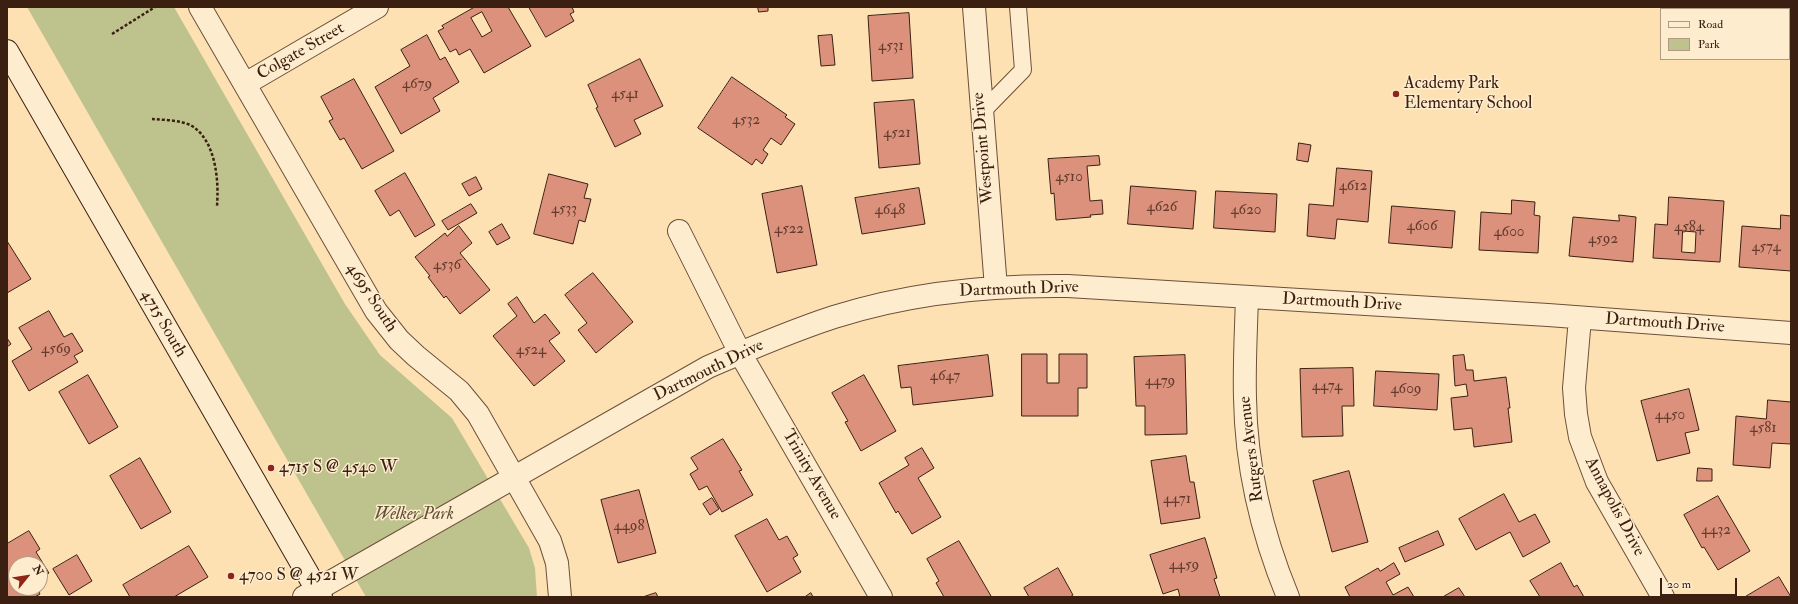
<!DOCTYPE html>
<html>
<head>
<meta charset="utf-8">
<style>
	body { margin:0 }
	#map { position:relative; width:1798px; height:604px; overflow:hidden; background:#fee1b3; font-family:"IM FELL Double Pica",serif }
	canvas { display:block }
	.frame { position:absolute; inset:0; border:8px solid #3b2012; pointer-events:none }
	.legend { position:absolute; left:1660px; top:8px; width:130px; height:52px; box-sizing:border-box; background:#feecce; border:1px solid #b09a83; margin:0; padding:5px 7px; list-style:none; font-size:12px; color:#3b2012 }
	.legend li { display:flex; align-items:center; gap:8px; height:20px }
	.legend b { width:20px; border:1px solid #b09a83 }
	.north { position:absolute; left:8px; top:556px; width:40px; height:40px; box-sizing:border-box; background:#feecce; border:1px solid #b09a83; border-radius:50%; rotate:60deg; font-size:11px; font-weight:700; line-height:16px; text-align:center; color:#3b2012 }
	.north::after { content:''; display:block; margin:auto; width:14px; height:18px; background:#8f2418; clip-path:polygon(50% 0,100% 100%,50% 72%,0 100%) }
	.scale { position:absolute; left:1660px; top:578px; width:77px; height:18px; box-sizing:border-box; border:2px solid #3b2012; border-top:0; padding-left:5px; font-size:12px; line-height:14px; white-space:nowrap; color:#3b2012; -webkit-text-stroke:3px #feecce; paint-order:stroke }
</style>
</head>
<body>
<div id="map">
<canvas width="1798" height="604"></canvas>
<div class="frame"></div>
<ul class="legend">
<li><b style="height:5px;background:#feecce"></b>Road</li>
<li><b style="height:11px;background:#bec38e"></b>Park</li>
</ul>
<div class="north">N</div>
<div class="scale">20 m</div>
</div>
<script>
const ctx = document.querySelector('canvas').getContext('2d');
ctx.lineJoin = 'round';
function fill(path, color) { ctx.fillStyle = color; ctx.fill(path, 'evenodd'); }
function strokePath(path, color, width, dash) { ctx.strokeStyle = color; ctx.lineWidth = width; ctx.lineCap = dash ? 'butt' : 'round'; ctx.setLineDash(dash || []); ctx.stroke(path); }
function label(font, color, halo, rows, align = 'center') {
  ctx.font = font + ' "IM FELL Double Pica",serif'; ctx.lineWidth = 3; ctx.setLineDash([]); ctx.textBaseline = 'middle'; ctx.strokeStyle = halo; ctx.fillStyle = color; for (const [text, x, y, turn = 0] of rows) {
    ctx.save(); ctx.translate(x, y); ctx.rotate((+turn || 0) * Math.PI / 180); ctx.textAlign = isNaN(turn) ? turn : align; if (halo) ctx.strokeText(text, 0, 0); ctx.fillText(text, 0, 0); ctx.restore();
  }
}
const green = new Path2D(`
	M27,7H174L345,304L380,355L452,418L529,548L535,568L537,597H366Z`);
const building = new Path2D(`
	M475,7H508L531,46L484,73L470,49L459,55L456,49L450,52L438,31L444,28L442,26ZM482,12L492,31L482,37L471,18Z
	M529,7H572L574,12L570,14L574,21L546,37Z
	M758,7H768V11L759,12Z
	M909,13L913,78L872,81L868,16Z
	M427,35L440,60L445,57L459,82L433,98L440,111L401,134L375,87L410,66L401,50Z
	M832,35L835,65L821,66L818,36Z
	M640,59L663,106L634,120L641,134L615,147L596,108L598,107L588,85Z
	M732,77L787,115L785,117L795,124L781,145L771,138L763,150L768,154L762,164L756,159L752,165L698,128Z
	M354,79L394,151L362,169L344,138L340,140L329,121L333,119L321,97Z
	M914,100L920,164L879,168L874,103Z
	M1299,143L1311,145L1308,162L1297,160Z
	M1099,156L1100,165L1087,166L1090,201L1102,200L1103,214L1090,215L1091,217L1056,220L1054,193L1051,194L1048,159Z
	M1337,168L1372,171L1368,222L1337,219L1335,239L1307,236L1309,204L1333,206Z
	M405,173L435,225L415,237L399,210L390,216L375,191Z
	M549,174L588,184L584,198L591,199L585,222L579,220L573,244L534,234Z
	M476,177L482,189L469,196L462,184Z
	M802,186L817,265L777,273L762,194Z
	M1131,186L1196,191L1193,229L1128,224Z
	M919,188L925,224L862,234L855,198Z
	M1216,191L1277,194L1275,232L1214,228Z
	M1669,197L1724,201L1720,262L1653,258L1655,224L1667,225ZM1683,231L1696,232L1695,253L1682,252Z
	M1512,200L1535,202L1534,215L1540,216L1538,253L1479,250L1481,212L1511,214Z
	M471,204L477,213L448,230L442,221Z
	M1392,206L1455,211L1452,248L1389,243Z
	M1619,215L1636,217L1633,262L1569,256L1573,217L1619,221Z
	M1781,215L1791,216V271L1739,267L1742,226L1780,229Z
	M502,224L510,238L497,245L489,232Z
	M459,226L472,243L460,253L490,290L460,314L446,296L444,298L428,277L430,276L415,257L445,233L447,236Z
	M7,241L31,279L7,293Z
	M593,273L633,322L596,353L578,330L587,323L565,295Z
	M517,297L534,323L545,314L560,333L549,341L565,361L534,386L493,336L517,316L508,304Z
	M49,311L64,337L72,333L83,351L74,356L78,362L29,391L12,361L32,349L19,328Z
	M7,338L11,344L7,347Z
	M1022,354H1047V383H1059V354H1087V388H1078V416H1022Z
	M988,355L993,396L913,405L911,387L901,388L898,366Z
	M1185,355L1187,434L1145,435V406H1136L1134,357Z
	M1464,355L1466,370H1473L1474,381L1506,377L1510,408H1508L1512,442L1474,447L1472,428L1454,430L1451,398L1468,396L1466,384L1455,386L1453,356Z
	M1353,368L1354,406H1342L1343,436L1302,437L1300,369Z
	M1376,371L1439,374L1437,410L1374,406Z
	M88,375L118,427L89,444L59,392Z
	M864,375L896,431L861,451L845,422L848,421L832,393Z
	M1689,389L1699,430L1685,433L1690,453L1657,461L1641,401Z
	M1768,400L1791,402V444L1772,443L1770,468L1733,465L1736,416L1766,419Z
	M723,439L742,470L739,471L753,495L722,512L707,486L699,490L690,474L698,469L691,458Z
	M922,448L934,468L918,478L941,517L912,534L898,511L896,513L879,483L909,465L905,458Z
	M1186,456L1190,482H1194L1200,518L1161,524L1151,461Z
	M140,458L171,512L141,529L110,476Z
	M1698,468L1712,469V481H1697Z
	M1349,471L1368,542L1332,552L1313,481Z
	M639,490L656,553L618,563L601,500Z
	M1504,494L1519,522L1535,514L1550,542L1523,557L1510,532L1476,550L1459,519Z
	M1718,496L1750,551L1718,570L1704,547L1702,548L1684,515Z
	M712,498L719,509L710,515L703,504Z
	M767,519L779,540L787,536L798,555L793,558L801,572L767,592L735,536Z
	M29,531L40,549L36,552L49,573L40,578V564H16V588H37L40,594L35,597H7V544Z
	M1438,531L1444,545L1405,562L1399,548Z
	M1205,538L1217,578L1214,579L1220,597H1180L1178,589L1163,594L1150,555Z
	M959,541L991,596L989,597H944L936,583L939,581L927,559Z
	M189,546L208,577L174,597H130L123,585Z
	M77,555L92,581L69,595L53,569Z
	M1394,563L1400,574L1386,582L1393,595L1408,587L1414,597H1350L1345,587L1378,568L1380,571Z
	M1561,563L1574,587L1577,585L1584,597H1540L1530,581Z
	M1058,568L1073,595L1070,597H1029L1024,588Z
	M1779,577L1791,597H1745Z
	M1459,588L1465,597H1443Z
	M656,593L658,597H643Z
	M811,593L813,597H805Z`);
const path = new Path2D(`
	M112,34L155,7
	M152,119C165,120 181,120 192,126C216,141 219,181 217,206`);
const lane = new Path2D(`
	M982,112L1023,70L1018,7`);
const street = new Path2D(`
	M200,7L376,311L399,340L416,356L459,391L478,414L550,541L557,563L560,597
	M974,7L996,288
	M245,84L377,7
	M679,231L740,353L881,597
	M1247,297C1246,331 1244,365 1245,398C1246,466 1262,534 1288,597
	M1580,318L1574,388L1576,414L1580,437L1597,482L1663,597
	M304,597L708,367C749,349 791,331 834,317C909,293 991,285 1068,286L1548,315L1791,333`);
const secondary = new Path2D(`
	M7,51L321,597`);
const markers = [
	[1396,94,4,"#8f2418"],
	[271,468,4,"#8f2418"],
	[231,576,4,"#8f2418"]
];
const numberNames = [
	["4531",891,47],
	["4679",417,85],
	["4541",625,95],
	["4532",746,121],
	["4521",897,134],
	["4510",1069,178],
	["4612",1353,187],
	["4626",1162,208],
	["4533",564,210],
	["4648",890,211],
	["4620",1246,211],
	["4606",1422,227],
	["4584",1689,228],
	["4522",789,230],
	["4600",1509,233],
	["4592",1603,240],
	["4574",1766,248],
	["4536",447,266],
	["4569",56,350],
	["4524",531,351],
	["4647",945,377],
	["4479",1160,382],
	["4474",1327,387],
	["4609",1406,390],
	["4450",1670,416],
	["4581",1763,429],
	["4471",1177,500],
	["4498",629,527],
	["4432",1716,531],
	["4459",1184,566]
];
const streetNames = [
	["Colgate Street",301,52,-30],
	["Westpoint Drive",984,148,-95],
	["Dartmouth Drive",1019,290,-2],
	["4695 South",371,298,57],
	["Dartmouth Drive",1342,303,3],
	["4715 South",163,324,60],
	["Dartmouth Drive",1665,324,4],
	["Dartmouth Drive",709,371,-26],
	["Rutgers Avenue",1252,449,-97],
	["Trinity Avenue",811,475,60],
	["Annapolis Drive",1614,507,62]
];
const poiNames = [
	["Academy Park",1404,84],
	["Elementary School",1404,104],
	["4715 S @ 4540 W",279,468],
	["4700 S @ 4521 W",239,576]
];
const parkNames = [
	["Welker Park",414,515]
];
fill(green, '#bec38e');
fill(building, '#dc917d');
strokePath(building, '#3b2012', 1);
strokePath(lane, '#6c503a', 18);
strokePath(street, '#6c503a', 24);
strokePath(secondary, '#3b2012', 24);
strokePath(path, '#3b2012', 2.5, [3, 2]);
strokePath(lane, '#feecce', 16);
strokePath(street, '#feecce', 22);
strokePath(secondary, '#feecce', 22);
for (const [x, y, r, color] of markers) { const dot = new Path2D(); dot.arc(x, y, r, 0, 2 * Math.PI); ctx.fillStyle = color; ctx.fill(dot); strokePath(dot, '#feecce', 1.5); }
label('15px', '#633c2d', null, numberNames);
label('17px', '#3b2012', '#feecce', streetNames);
label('17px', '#3b2012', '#feecce', poiNames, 'left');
label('italic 17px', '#625137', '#feecce', parkNames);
</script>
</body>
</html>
